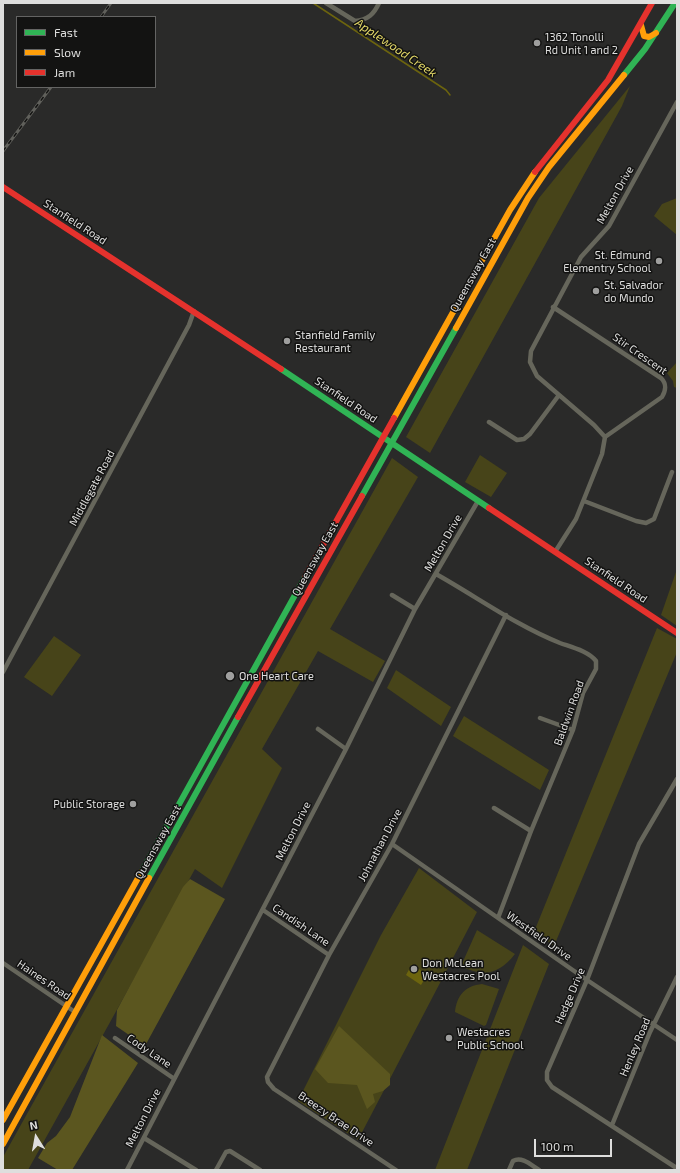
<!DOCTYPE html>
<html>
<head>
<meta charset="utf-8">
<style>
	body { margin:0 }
	#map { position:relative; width:680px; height:1173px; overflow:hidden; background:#2a2a29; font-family:"Exo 2",sans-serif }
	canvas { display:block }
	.frame { position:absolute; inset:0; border:4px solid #dededd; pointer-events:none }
	.legend { position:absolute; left:16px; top:16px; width:140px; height:72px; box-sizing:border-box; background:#131312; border:1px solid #646463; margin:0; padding:5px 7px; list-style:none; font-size:12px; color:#dededd }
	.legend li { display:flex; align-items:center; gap:8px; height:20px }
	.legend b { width:20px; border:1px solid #646463 }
	.north { position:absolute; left:16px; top:1117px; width:40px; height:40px; -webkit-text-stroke:3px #131312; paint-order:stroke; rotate:349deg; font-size:11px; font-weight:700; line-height:16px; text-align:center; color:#dededd }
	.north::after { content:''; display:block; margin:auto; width:14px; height:18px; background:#dededd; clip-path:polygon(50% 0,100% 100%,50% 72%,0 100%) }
	.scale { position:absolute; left:534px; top:1139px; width:78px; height:18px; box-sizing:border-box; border:2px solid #dededd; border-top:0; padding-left:5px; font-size:12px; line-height:14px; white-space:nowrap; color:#dededd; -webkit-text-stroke:3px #131312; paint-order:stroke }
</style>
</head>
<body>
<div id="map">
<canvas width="680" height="1173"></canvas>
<div class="frame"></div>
<ul class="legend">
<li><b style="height:5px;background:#30b455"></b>Fast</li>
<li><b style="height:5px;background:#ff9f0a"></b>Slow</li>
<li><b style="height:5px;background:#e5322d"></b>Jam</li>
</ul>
<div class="north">N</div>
<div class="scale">100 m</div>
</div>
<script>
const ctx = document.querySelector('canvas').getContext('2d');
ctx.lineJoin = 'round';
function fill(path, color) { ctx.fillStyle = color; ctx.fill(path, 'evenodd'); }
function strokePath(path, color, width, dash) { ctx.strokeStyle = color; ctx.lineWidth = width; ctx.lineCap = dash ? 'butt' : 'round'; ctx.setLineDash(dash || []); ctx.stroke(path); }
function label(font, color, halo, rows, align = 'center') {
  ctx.font = font + ' "Exo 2",sans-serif'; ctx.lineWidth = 3; ctx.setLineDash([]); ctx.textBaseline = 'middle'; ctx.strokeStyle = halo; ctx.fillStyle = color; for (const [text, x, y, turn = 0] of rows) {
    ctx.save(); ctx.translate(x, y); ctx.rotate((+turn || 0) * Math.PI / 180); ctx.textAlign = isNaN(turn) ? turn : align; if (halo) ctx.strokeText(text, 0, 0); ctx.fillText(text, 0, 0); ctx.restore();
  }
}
const green = new Path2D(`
	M630,86L622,106L430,453L406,437L539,198Z
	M677,198V235L654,216L662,204Z
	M677,362V388L674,387L673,381L667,373Z
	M480,455L507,473L491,497L465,482Z
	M392,458L418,477L330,629L385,661L373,682L318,651L262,749L282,768L222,888L195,869L28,1170H3V1157Z
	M677,569V626L661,615Z
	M657,628L677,639V652L554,946L534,932Z
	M54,636L81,655L52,696L24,677Z
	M396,670L451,707L441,726L387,688Z
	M464,716L549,770L540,790L453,736Z
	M419,868L477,912L358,1140L298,1101L381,935Z
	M477,930L515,954C499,974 484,978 461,966Z
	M523,945L549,964L467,1170H435Z
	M482,984L499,989L486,1025L484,1026L455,1012C457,995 465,986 482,984Z`);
const forest = new Path2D(`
	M190,879L225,899L145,1046L116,1026L117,1010L183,887Z
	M339,1026L390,1074V1085L383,1091L373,1094L375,1102L367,1109L357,1085L328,1083L315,1069Z
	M102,1035L138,1063L72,1170H58L38,1158L47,1143L56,1136L70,1117Z`);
const water = new Path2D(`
	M412,964L427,975L421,985L406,975Z`);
const stream = new Path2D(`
	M313,3L446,90L450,95`);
const street = new Path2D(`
	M326,3L355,21C368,20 374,14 379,3
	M553,307L661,378C667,384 666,390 662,397L605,437
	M489,422L517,440L524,439L530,434L559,395
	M584,501L636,521L646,523L654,519L672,472
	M555,552L576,519L602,454L605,437L594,425L537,376L530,362L531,351L581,257L609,226L677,102
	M436,574C477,597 517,626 560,643C571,647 588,651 596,661V669L583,693L573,730L531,831L498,918
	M392,595L415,609
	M3,672L189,325L194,311
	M540,718L573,730
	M318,729L346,749
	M494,808L531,831
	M392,844L587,980L677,1040
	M263,910L329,955
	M3,963L75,1012
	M115,1038L173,1078
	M612,1125L650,1032L677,977
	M144,1138L196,1170
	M675,1167L552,1087L547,1080V1072L587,980L639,844L677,779
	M127,1170L346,749L415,609L478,501
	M216,1170L226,1152L230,1151L260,1170
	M396,1170L274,1089L268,1082L267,1077L329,955L392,844L506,615
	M509,1170L513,1161C522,1156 531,1165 539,1170`);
const fast = new Path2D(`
	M624,75L645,49L675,3
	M281,369L489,508
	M362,496L456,328
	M142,871L305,577
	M149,878L238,717`);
const slow = new Path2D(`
	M641,25L644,36L649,37L656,33
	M456,328L528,198L549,167L624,75
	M394,418L510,210L535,172
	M3,1120L142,871
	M3,1144L149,878`);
const jam = new Path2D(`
	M535,172L608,80L652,3
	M3,187L281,369
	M489,508L677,633
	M305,577L394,418
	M238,717L362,496`);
const rail = new Path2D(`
	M101,17L111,3
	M3,151L51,87`);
const markers = [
	[537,43,4,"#9f9f9e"],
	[659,261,4,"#9f9f9e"],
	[596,291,4,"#9f9f9e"],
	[287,341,4,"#9f9f9e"],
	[230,676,5,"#9f9f9e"],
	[133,804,4,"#9f9f9e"],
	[414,969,4,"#9f9f9e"],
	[449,1038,4,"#9f9f9e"]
];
const poiNames = [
	["1362 Tonolli",545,37],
	["Rd Unit 1 and 2",545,50],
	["St. Edmund",651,255,"right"],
	["Elementry School",651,268,"right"],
	["St. Salvador",604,285],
	["do Mundo",604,298],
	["Stanfield Family",295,335],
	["Restaurant",295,348],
	["One Heart Care",239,676],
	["Public Storage",125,804,"right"],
	["Don McLean",422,963],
	["Westacres Pool",422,976],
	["Westacres",457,1032],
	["Public School",457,1045]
];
const streetNames = [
	["Melton Drive",615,195,-61],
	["Stanfield Road",75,222,33],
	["Queensway East",473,275,-61],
	["Stir Crescent",640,354,35],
	["Stanfield Road",346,400,34],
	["Middlegate Road",92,488,-62],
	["Melton Drive",443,543,-60],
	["Queensway East",315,559,-61],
	["Stanfield Road",616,580,34],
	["Baldwin Road",569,713,-70],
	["Melton Drive",293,831,-63],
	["Queensway East",158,842,-61],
	["Johnathan Drive",380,845,-62],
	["Candish Lane",301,925,34],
	["Westfield Drive",539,936,35],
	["Haines Road",44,980,34],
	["Hedge Drive",570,996,-67],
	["Henley Road",635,1047,-67],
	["Cody Lane",149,1051,34],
	["Melton Drive",143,1118,-63],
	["Breezy Brae Drive",336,1119,34]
];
const waterNames = [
	["Applewood Creek",396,48,34]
];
fill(green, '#474419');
fill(forest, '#5b561f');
fill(water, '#6c640e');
strokePath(stream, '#6c640e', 1.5);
strokePath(street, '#66665b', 4.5);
strokePath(fast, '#30b455', 6);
strokePath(slow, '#ff9f0a', 6);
strokePath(jam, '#e5322d', 6);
strokePath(rail, '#60605b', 3);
strokePath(rail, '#131312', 1.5, [4.5]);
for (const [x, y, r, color] of markers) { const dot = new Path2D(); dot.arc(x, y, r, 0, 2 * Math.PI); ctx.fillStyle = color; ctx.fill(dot); strokePath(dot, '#131312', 1.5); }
label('11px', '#dededd', '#131312', poiNames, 'left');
label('11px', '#dededd', '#131312', streetNames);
label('italic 12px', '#e3d867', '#131312', waterNames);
</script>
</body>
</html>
